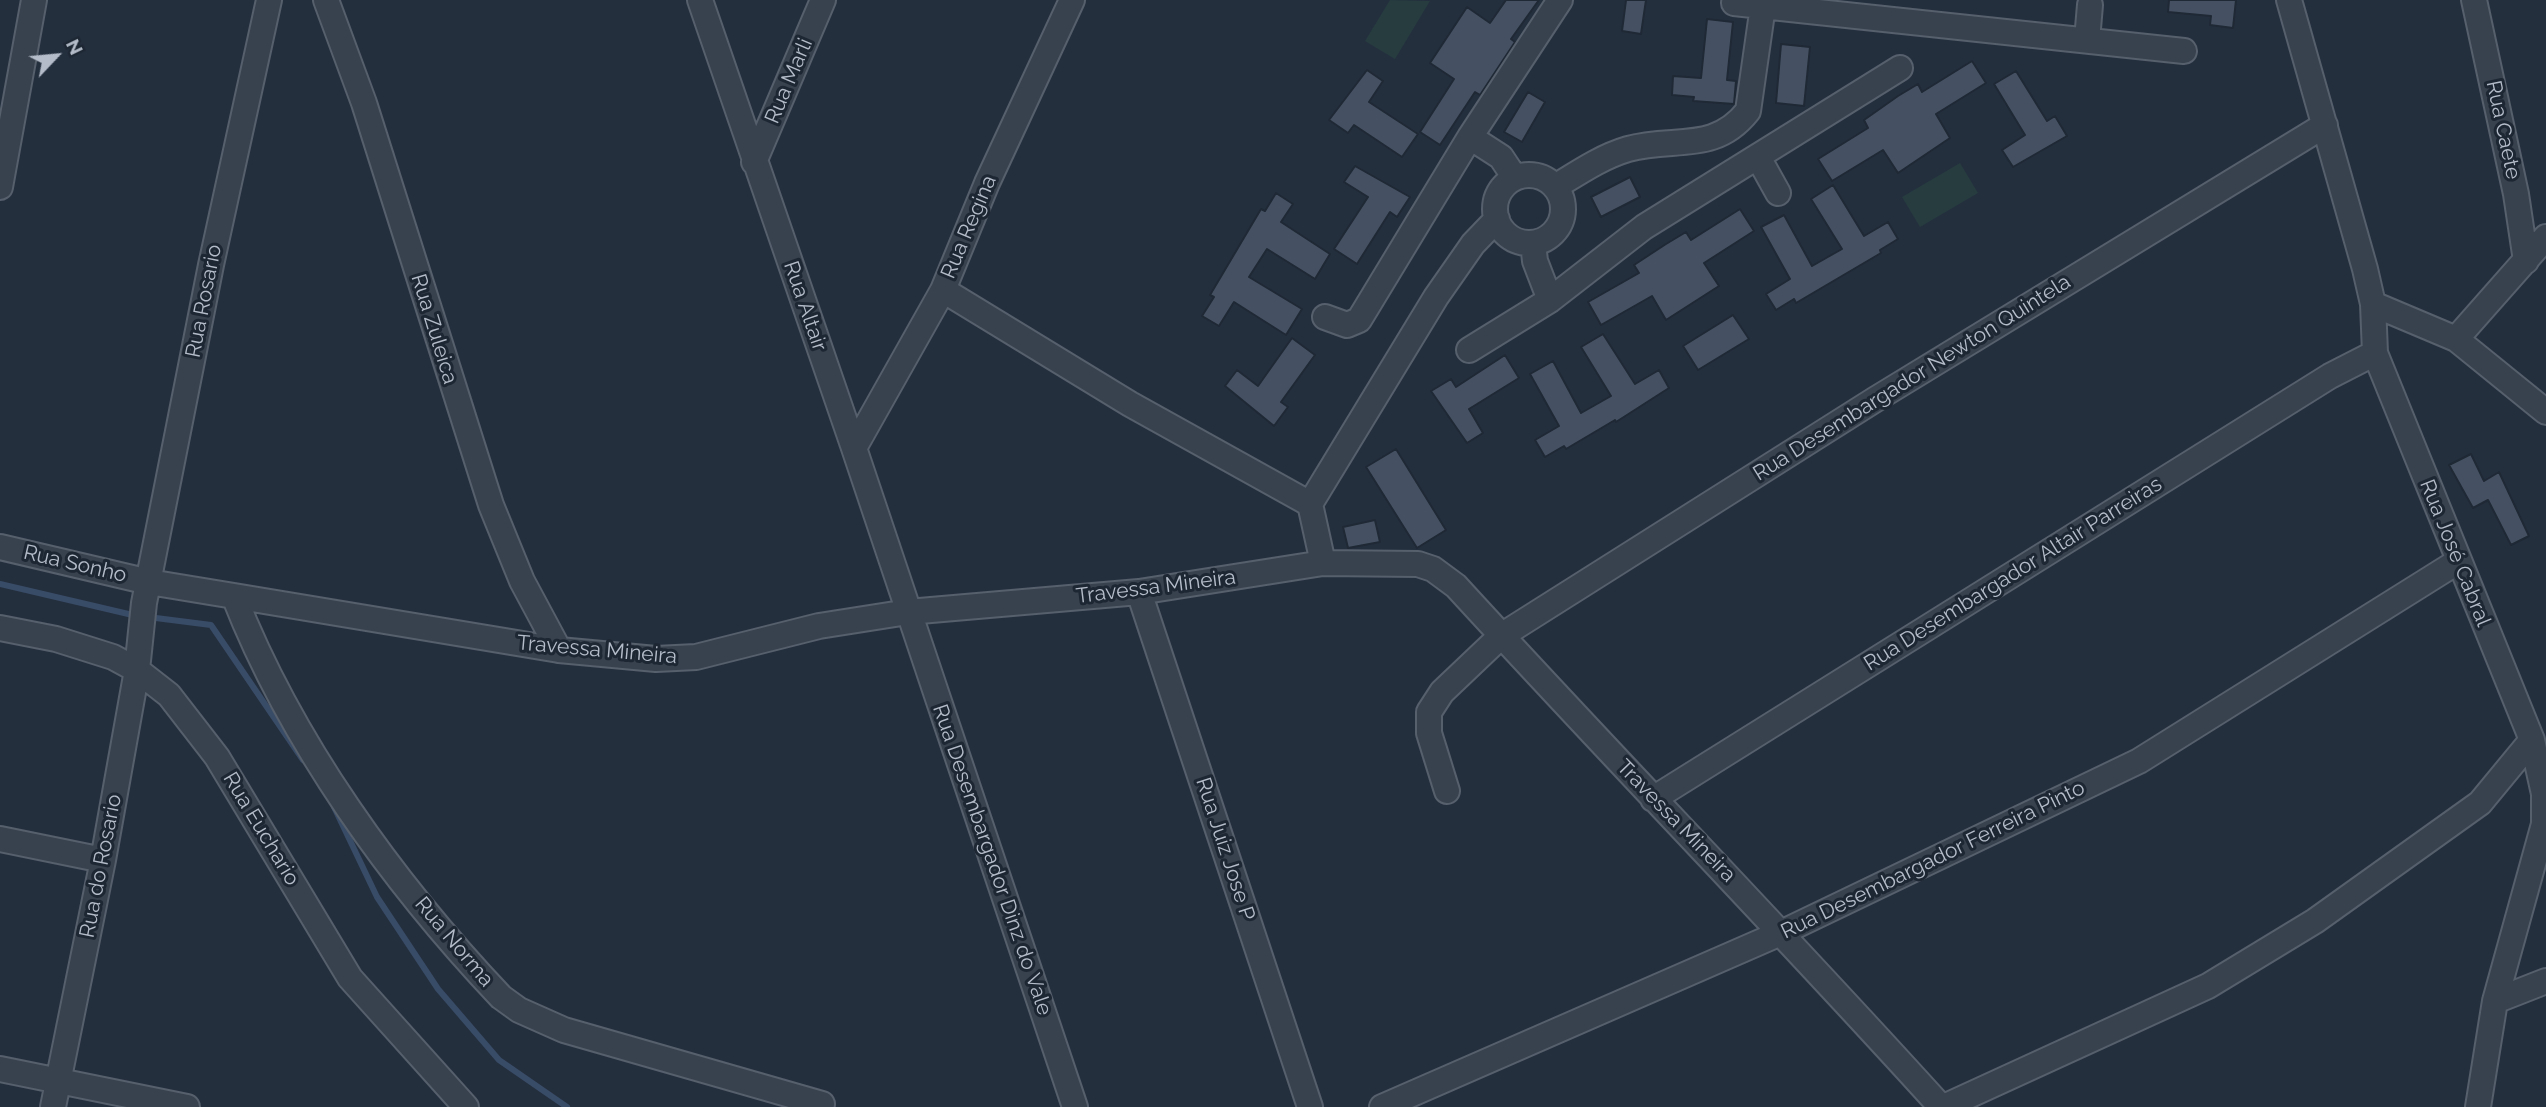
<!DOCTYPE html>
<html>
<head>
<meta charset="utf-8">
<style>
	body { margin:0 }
	#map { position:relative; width:2546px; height:1107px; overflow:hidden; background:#242f3e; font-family:Raleway,sans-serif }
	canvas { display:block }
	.north { position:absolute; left:21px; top:21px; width:70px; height:70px; -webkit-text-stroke:5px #1d2633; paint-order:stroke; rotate:64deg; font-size:19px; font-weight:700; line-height:28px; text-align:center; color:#b4bcc9 }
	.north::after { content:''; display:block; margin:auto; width:24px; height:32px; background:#b4bcc9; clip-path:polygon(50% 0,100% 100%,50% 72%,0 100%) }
</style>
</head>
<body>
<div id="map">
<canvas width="2546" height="1107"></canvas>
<div class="north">N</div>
</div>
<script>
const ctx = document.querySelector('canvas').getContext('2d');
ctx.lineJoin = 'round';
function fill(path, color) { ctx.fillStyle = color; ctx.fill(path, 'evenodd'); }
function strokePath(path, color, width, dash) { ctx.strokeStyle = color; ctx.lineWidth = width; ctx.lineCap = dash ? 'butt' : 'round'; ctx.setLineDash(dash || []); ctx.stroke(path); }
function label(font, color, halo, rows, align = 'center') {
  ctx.font = font + ' Raleway,sans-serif'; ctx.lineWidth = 6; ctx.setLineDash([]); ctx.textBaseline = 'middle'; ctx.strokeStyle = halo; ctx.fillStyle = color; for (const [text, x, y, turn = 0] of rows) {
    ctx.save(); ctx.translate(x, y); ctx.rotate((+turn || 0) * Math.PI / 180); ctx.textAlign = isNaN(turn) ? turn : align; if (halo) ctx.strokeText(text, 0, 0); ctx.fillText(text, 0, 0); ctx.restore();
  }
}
const green = new Path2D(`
	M1390,0L1430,1L1395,59L1365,41Z
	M1960,163L1978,193L1920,227L1902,197Z`);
const stream = new Path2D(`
	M0,584L137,616
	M148,617L211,625L303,760
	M334,807L377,897L438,989L499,1060L567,1107`);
const building = new Path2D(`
	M1506,0H1539L1511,39L1515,42L1480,95L1475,92L1440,145L1420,132L1454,79L1430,63L1467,7L1490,23Z
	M1626,0H1646L1641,34L1622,31Z
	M2169,0H2236L2233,28L2210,25L2211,16L2168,12Z
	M1707,19L1733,22L1727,80L1736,81L1734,104L1693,101L1694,97L1672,95L1673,76L1701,78Z
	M1781,44L1810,47L1804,106L1776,103Z
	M1972,61L1986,83L1936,114L1950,138L1898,173L1883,150L1832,181L1818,159L1868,128L1864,120L1898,96L1918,84L1922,92Z
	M1367,70L1383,81L1369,102L1418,134L1402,157L1354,125L1348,133L1329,120Z
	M2016,71L2047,121L2055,116L2067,136L2013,167L2002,150L2025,135L1994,84Z
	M1528,92L1545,102L1522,142L1504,132Z
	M1355,166L1410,197L1397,217L1390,212L1357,264L1334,249L1368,197L1344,182Z
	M1630,177L1640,197L1601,217L1591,197Z
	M1833,185L1864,236L1888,222L1898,239L1880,250L1881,253L1796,303L1794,299L1776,310L1766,294L1790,279L1761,227L1784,215L1812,266L1842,249L1811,199Z
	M1276,193L1293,204L1281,222L1330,254L1315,279L1267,249L1249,277L1302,309L1286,335L1234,302L1219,326L1202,316L1214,297L1210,295L1261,209L1265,211Z
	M1740,209L1754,231L1704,263L1719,286L1666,320L1652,296L1601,325L1588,302L1639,273L1634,265L1666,244L1686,232L1691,240Z
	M1733,315L1749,339L1698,370L1683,346Z
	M1603,334L1635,384L1659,370L1669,388L1616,422L1615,420L1566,449L1564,446L1545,457L1535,440L1559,426L1530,374L1553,361L1581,413L1611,396L1581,347Z
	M1292,338L1315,355L1281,402L1288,407L1274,426L1225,386L1237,370L1258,386Z
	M1505,355L1519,378L1469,409L1483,433L1467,443L1431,391L1451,379L1456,387Z
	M1396,449L1446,530L1417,548L1366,467Z
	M2471,454L2484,481L2499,472L2529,536L2511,545L2488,500L2473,508L2449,465Z
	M1375,520L1380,542L1348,548L1343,527Z`);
const street = new Path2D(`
	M326,0L364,103L491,505L522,581L559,650
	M700,0L854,448L1075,1107
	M2289,0L2365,269L2373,304L2375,353L2532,740L2544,794V824L2495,1001L2478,1107
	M2474,0L2516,194L2526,261
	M1734,3L2184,51
	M2087,40L2090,5
	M1470,137L1501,157L1515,178
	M1758,157L1778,193
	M754,162L823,0
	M1495 209a34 34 0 1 1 68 0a34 34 0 1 1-68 0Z
	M0,187L34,0
	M1555,187C1578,173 1601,157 1628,149C1674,136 1714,154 1748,111L1763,6
	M1533,243L1535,261L1550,300
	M943,290L1130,404L1310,504
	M2373,304L2456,339L2546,412
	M1325,317L1347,325L1359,320L1470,137L1560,0
	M2456,339L2546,237
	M1469,350L1550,300L1644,227L1900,68
	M854,448L943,290L987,183L1072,0
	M0,547L149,582L234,596L559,650L656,659L696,657L819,626L908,612L1139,592L1323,563L1418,564L1433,569L1456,586C1616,761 1782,931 1941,1107
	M1323,563L1310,504L1436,297L1473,244L1497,219
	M1139,592L1310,1107
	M234,596C291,742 393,883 501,997L519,1010L564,1030L822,1104
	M0,628L56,639L113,657L137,670L169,695L217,757L350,978L466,1107
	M1447,791L1429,733V712L1442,692L1501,636L1876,399L2325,125
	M1653,799L2330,376L2375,353
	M0,839L103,860
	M2495,1001L2546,981
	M0,1069L187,1107
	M53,1107L103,860L137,670L144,603L211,265L269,0
	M1382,1107L1783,932L2139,761L2457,562
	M1944,1107L2208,986L2315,921L2480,803L2532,740`);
const streetNames = [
	["Rua Marli",789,81,-67],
	["Rua Caete",2503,130,78],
	["Rua Regina",969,227,-67],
	["Rua Rosario",204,301,-79],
	["Rua Altair",805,306,71],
	["Rua Zuleica",434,329,73],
	["Rua Desembargador Newton Quintela",1912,378,-32],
	["Rua José Cabral",2455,553,68],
	["Rua Sonho",75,564,13],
	["Rua Desembargador Altair Parreiras",2013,574,-32],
	["Travessa Mineira",1156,587,-7],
	["Travessa Mineira",597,650,5],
	["Travessa Mineira",1676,821,46],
	["Rua Euchario",261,829,59],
	["Rua Juiz Jose P",1225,849,72],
	["Rua Desembargador Dinz do Vale",992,860,71],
	["Rua Desembargador Ferreira Pinto",1933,860,-26],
	["Rua do Rosario",101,866,-79],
	["Rua Norma",454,942,50]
];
fill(green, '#263c3f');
strokePath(stream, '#394c67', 6);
fill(building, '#455162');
strokePath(building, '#1f2835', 2);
strokePath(street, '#565f6c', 28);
strokePath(street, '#38414e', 24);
label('21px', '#b4bcc9', '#1d2633', streetNames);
</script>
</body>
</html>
